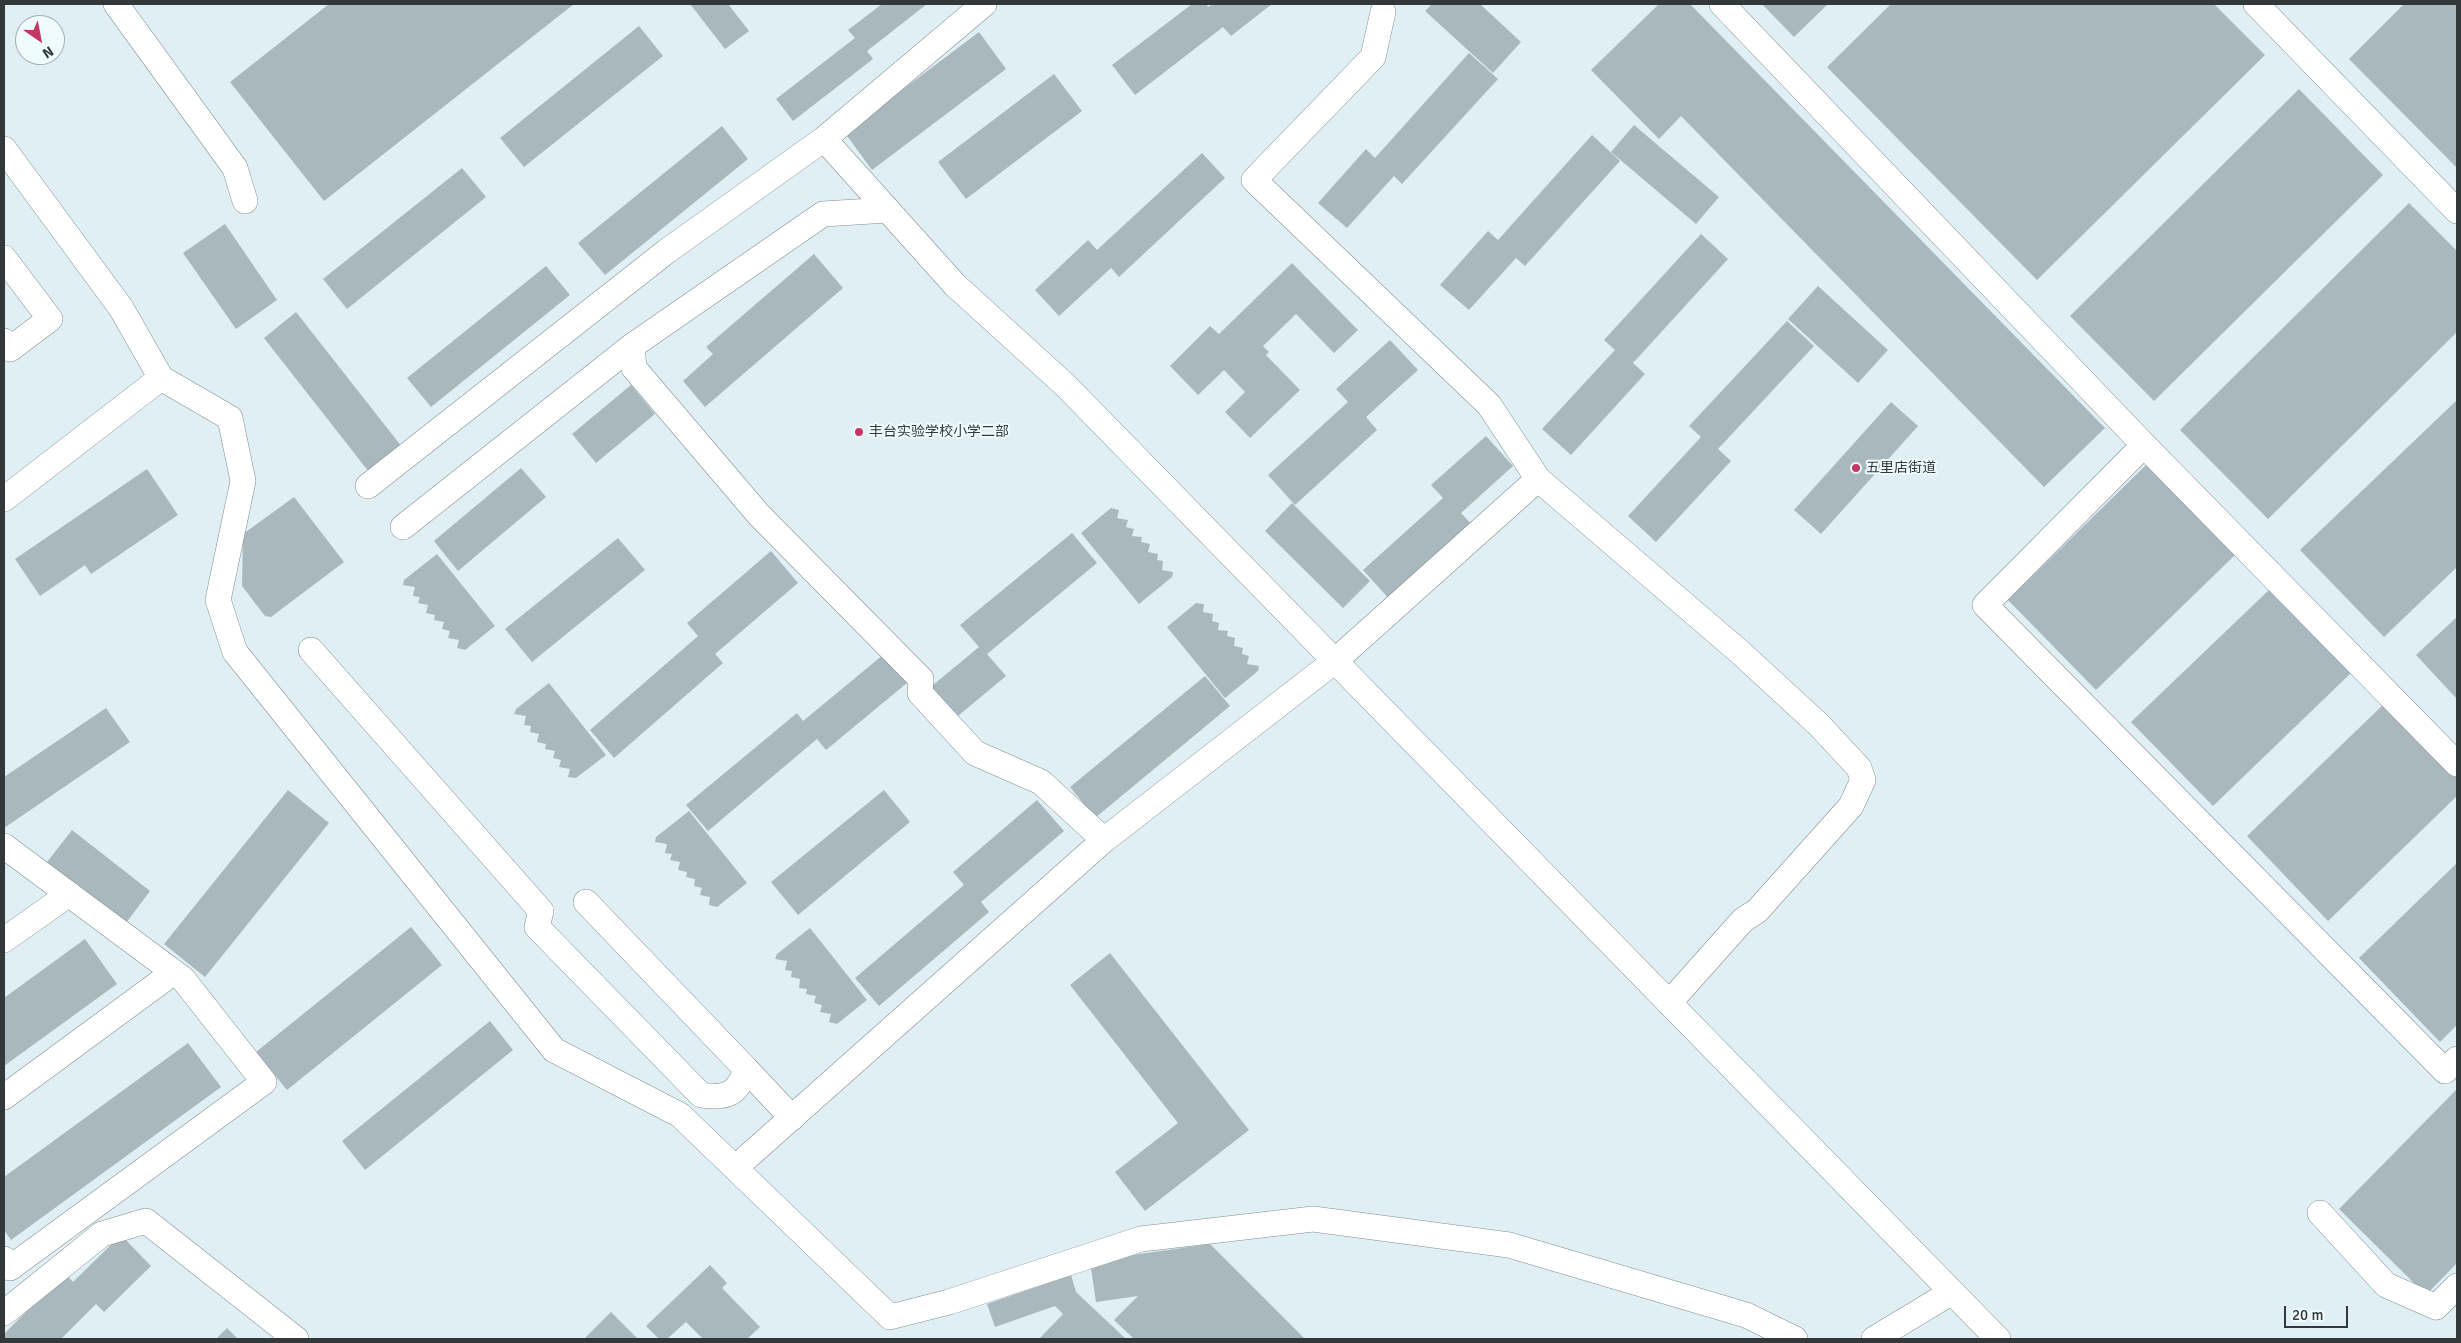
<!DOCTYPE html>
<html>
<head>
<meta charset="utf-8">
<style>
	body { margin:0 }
	#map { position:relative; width:2461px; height:1343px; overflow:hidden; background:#e0eff3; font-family:Signika,sans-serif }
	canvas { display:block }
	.frame { position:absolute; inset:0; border:5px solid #33393b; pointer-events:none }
	.north { position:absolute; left:15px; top:15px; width:50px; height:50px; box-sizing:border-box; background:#effcff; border:1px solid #a4aeb1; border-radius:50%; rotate:147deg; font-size:14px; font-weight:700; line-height:20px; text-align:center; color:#33393b }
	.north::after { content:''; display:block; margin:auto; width:18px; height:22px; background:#c43664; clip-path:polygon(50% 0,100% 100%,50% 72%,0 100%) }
	.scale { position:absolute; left:2284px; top:1306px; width:64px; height:22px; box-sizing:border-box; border:2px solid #33393b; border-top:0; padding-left:6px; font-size:15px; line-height:18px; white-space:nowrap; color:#33393b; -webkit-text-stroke:4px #effcff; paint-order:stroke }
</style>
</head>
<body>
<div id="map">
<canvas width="2461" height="1343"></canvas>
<div class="frame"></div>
<div class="north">N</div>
<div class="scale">20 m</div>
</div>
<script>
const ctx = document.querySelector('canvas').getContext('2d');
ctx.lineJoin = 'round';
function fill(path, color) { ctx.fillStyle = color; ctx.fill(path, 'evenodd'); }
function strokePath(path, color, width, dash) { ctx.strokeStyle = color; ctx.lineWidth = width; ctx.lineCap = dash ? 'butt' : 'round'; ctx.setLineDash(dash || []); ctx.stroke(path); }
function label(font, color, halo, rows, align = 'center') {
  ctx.font = font + ' Signika,"Noto Sans SC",sans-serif'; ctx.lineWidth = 4; ctx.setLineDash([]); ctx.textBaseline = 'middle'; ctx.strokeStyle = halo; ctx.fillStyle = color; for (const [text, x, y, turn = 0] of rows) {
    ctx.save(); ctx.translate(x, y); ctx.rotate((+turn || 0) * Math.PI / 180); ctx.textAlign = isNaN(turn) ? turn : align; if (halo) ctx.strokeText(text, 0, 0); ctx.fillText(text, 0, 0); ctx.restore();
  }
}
const building = new Path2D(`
	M329,4H574L324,201L230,82Z
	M690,4H728L749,31L725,49Z
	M882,4H927L867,51L873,59L793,121L776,99L855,38L848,30Z
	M1192,4H1206L1208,7L1213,4H1272L1231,36L1223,27L1135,95L1112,65Z
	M1432,4H1480L1521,42L1493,73L1425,11Z
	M1659,4H1690L2105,428L2044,487L1681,116L1659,139L1591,70Z
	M1762,4H1828L1794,37Z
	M1891,4H2214L2265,55L2037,280L1827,67Z
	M2404,4H2457V168L2349,59Z
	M639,26L663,56L524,167L500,138Z
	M979,32L1006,69L872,170L845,133Z
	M1469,53L1498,79L1402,184L1394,176L1347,228L1318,203L1366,149L1375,158Z
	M1054,74L1082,111L966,199L938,162Z
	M2299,89L2383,175L2154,401L2070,316Z
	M1634,125L1719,197L1696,224L1611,152Z
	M722,126L748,159L605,275L578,243Z
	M1592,135L1620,161L1525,266L1516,258L1469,310L1440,285L1488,231L1498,240Z
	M1202,153L1225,178L1119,277L1111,268L1059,316L1035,290L1088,240L1097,250Z
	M462,168L486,197L347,309L323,279Z
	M2409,203L2457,251V332L2268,519L2180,430Z
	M225,224L277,300L236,329L183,253Z
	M1701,234L1728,259L1633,363L1645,374L1571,455L1542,429L1615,350L1604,340Z
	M814,254L843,288L705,407L683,381L713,354L706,347Z
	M1292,263L1358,330L1334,353L1296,314L1263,346L1269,352L1266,355L1300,390L1250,438L1225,412L1245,392L1224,370L1198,395L1170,366L1210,326L1219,334Z
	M546,266L570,295L431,407L407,378Z
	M1818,286L1888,350L1858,383L1788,319Z
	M296,312L402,447L369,472L264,338Z
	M1787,321L1814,346L1718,449L1731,461L1656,542L1628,516L1701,437L1689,426Z
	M1390,340L1418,370L1366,417L1377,430L1295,505L1268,475L1348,402L1336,389Z
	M631,385L655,414L596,463L572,434Z
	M2457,400V567L2384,637L2300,550Z
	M1891,402L1918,426L1821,534L1794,510Z
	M1486,436L1513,466L1461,513L1473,526L1391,601L1363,570L1443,498L1431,485Z
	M2146,465L2235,555L2096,690L2008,600Z
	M521,468L546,497L458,571L434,541Z
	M147,469L178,515L91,574L85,565L40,596L15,559Z
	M294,497L344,562L271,617L265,616L242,586L243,534Z
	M1292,503L1370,581L1343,608L1265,531Z
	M1111,508L1119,510L1117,518L1128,520L1126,527L1134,529L1132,536L1142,537L1141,542L1150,544L1148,552L1158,554L1157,560L1163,561L1162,570L1173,572L1172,577L1139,604L1081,533Z
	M1072,533L1097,563L987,654L1006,676L953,720L927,690L979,647L960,625Z
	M618,538L645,570L532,662L505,629Z
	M771,551L798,583L715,654L723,663L614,758L590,730L698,636L687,623Z
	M437,554L495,626L465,650L457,648L459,640L448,638L450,631L442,629L444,622L434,620L435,615L426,613L428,605L418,603L420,597L413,596L415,587L403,585L404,580Z
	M2270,589L2351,673L2213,806L2131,722Z
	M1196,603L1204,604L1203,612L1213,614L1212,621L1219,623L1218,630L1228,631L1227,636L1235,638L1234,646L1243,648L1242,654L1249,656L1247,664L1259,666L1258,671L1225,698L1167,627Z
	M2457,617V699L2416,655Z
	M889,650L913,678L826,750L817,739L708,831L686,805L797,713L803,721Z
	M1205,676L1230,706L1095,818L1070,787Z
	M549,683L606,755L576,778L568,777L570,769L559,767L561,760L553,758L555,751L545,749L546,744L537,742L539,734L530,732L531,726L524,725L526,716L514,714L516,709Z
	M2385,703L2457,777V796L2328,921L2247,836Z
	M106,708L130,742L4,828V777Z
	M288,790L329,823L205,977L164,944Z
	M884,790L910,822L798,915L771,882Z
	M1037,800L1064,831L981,902L989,912L879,1006L855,978L964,885L953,872Z
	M689,811L747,883L717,907L709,905L710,897L700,895L702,888L694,886L695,879L686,877L687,872L678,870L680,862L670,860L672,854L665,853L667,844L655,842L656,837Z
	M72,830L150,891L123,927L44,866Z
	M2457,863V1025L2440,1042L2359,958Z
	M411,927L442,965L287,1090L256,1052Z
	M810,928L867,1000L837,1024L829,1022L831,1014L820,1012L822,1005L814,1003L816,996L806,994L807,989L799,988L800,979L791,977L792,971L785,970L787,961L775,959L777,954Z
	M85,939L117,984L4,1066V998Z
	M1110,953L1249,1130L1145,1211L1115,1172L1178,1123L1070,985Z
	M490,1021L513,1050L365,1170L342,1141Z
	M188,1043L221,1087L11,1240L4,1230V1177Z
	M2457,1089V1263L2426,1295L2339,1209Z
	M121,1235L151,1266L104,1312L96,1304L61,1339H4V1334L65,1273L73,1282Z
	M1210,1244L1305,1339H1134L1114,1320L1138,1296L1096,1302L1090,1261Z
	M710,1265L727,1283L722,1288L760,1327L747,1339H703L686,1322L667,1339H659L646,1326Z
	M1071,1275L1076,1292L1126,1339H1039L1063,1314L1055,1306L995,1327L987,1304Z
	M611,1312L638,1339H584Z
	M227,1328L238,1339H216Z`);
const street = new Path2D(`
	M116,4L235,168L245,201
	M1722,4L2144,445L2457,764
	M2256,4L2457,211
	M1383,12L1373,57L1254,180L1489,405L1538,479L1742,654L1819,725L1859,768L1863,780L1851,806L1757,911L1743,920L1669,1003
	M824,139L955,285L1065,385L1998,1339
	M4,149L121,308L161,378
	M888,210L823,214L632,346L634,368L759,515L921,679L920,693L975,753L1041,782L1104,840
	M4,258L50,319L10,349L4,341
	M2144,445L1985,605L2445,1071L2457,1059
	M368,486L667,251L824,139L984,4
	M4,499L161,378L230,418L243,481L218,600L235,652L554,1050L680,1115L890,1317L949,1302L1141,1239L1313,1219L1509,1245L1746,1315L1795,1339
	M403,527L632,346
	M311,650L541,911L537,927L701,1095C727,1099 738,1094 746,1069L586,902
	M4,846L183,979L264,1082L10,1268L4,1259
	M4,940L69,894
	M746,1069L792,1118
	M4,1097L174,972
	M735,1168L1104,840L1336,660L1538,479
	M2320,1213L2386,1285L2436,1307L2457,1286
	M4,1313L102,1234L146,1221L296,1339
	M1874,1339L1952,1292`);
const markers = [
	[859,432,5,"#c43664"],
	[1856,468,5,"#c43664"]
];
const poiNames = [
	["丰台实验学校小学二部",869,432],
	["五里店街道",1866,468]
];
fill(building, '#a9b8bc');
strokePath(street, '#818f93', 26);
strokePath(street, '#fff', 25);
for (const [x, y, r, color] of markers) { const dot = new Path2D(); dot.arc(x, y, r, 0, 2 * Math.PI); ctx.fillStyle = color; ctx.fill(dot); strokePath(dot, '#effcff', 2); }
label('14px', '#33393b', '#effcff', poiNames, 'left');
</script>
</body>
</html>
